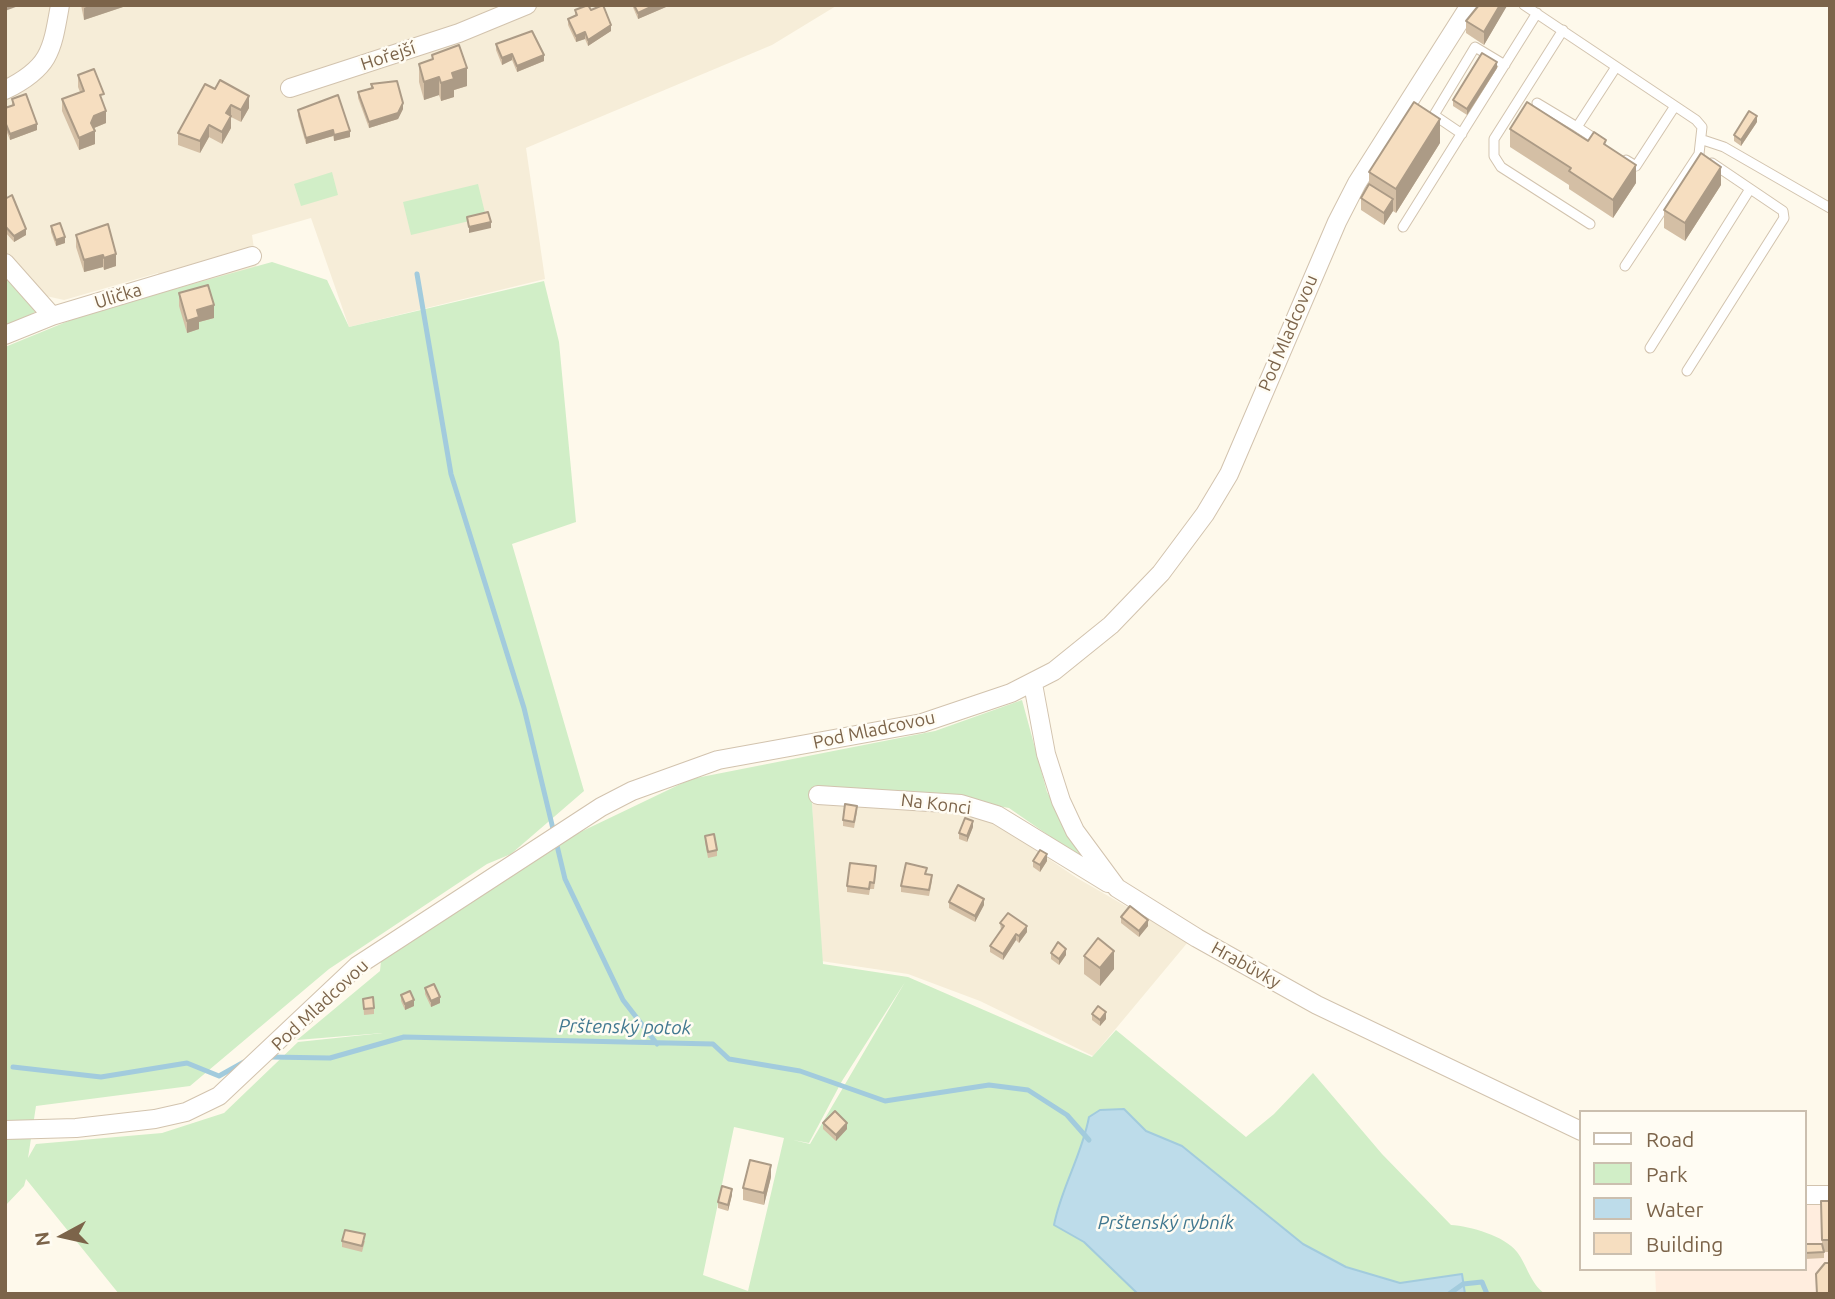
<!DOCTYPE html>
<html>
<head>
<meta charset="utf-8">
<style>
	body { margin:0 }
	#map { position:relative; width:1835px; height:1299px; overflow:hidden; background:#fef9eb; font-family:Ubuntu,sans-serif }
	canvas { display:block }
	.frame { position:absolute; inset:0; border:7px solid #7c644a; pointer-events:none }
	.legend { position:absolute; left:1579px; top:1110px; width:228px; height:161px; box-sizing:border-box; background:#fffcf3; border:2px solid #cbbfaf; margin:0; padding:9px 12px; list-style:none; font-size:21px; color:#7c644a }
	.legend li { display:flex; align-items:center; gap:14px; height:35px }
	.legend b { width:35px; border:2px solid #cbbfaf }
	.north { position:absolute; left:28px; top:1201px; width:70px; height:70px; -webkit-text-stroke:5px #fffcf3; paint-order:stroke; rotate:262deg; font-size:19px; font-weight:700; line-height:28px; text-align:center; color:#7c644a }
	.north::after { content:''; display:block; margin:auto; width:24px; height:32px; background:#7c644a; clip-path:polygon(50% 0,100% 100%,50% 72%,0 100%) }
</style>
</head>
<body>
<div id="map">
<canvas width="1835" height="1299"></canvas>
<div class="frame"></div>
<ul class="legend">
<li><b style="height:9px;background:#fff"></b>Road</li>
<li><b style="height:19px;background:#d1eec7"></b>Park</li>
<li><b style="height:19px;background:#bddcea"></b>Water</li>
<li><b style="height:19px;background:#f6dec0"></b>Building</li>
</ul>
<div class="north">N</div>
</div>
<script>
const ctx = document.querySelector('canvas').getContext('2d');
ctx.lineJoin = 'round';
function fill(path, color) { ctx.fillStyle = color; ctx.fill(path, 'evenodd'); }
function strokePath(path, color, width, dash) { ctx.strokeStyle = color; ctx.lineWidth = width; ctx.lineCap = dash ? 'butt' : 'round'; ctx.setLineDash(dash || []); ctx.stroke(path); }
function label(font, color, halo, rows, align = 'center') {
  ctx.font = font + ' Ubuntu,sans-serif'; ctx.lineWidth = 5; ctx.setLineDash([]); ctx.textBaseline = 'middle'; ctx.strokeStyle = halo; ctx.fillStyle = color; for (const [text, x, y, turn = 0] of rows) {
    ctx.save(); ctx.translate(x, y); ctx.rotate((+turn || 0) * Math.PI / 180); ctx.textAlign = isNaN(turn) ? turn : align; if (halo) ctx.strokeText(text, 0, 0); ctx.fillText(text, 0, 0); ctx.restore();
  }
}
const residential = new Path2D(`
	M5,5H836V6L772,45L526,148L545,279L349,327L311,218L252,235L264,318L183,377L158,273L64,300L46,296L5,254Z
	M812,804L947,812L991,820L1077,878L1188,942L1093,1056L980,1001L908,974L821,961Z`);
const commercial = new Path2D(`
	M1805,1201L1830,1202V1294L1656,1293L1655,1269H1805Z`);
const green = new Path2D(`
	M332,172L338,195L301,206L294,184Z
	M478,184L486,217L411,235L403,202Z
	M272,262L327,280L349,327L544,281L559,342L576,522L512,544L584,791L511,854L487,864L329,969L190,1086L36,1106L28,1158L36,1144L162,1133L224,1113L298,1042L383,1033L297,1040L380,971L381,961L570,837L691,779L935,731L1022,700L1047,792L1087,862L1009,808L924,793L819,790L812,804L823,964L908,977L1092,1057L1116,1030L1246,1137L1274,1114L1313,1073L1382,1154L1451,1225C1470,1226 1505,1236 1517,1252C1527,1265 1530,1283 1545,1294H119L26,1179L24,1186L5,1206V347L88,313ZM905,982L810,1144L793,1140L809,1143L842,1081ZM734,1127L784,1138L748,1291L703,1275Z
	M5,275L39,310L5,328Z`);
const water = new Path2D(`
	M1124,1109L1146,1131L1182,1146L1303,1244L1346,1267L1400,1283L1462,1274L1465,1294H1138L1084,1242L1054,1225C1061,1188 1082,1155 1089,1117L1100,1110Z`);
const stream = new Path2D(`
	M417,274L451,474L524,708L565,879L623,1000L657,1044
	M269,1057L330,1058L404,1037L713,1044L729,1059L800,1071L885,1101L989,1085L1028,1090L1067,1115L1089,1140
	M13,1067L101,1077L187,1063L219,1076L244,1062
	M1449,1294L1463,1284L1482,1282L1487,1294`);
const service = new Path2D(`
	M1524,5L1696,120L1702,127L1699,154L1625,266
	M1563,30L1494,139V156L1501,167L1590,224
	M1537,103L1577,127
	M1462,134L1434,115L1475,47L1505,65
	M1703,140L1724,147L1830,208
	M1600,142L1577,127L1616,67
	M1626,160L1636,166L1675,106
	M1403,227L1537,13
	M1650,348L1750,189
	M1687,371L1784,218L1783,211L1712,163`);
const minor = new Path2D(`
	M290,88L459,33L527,5
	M5,90C50,68 52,51 60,5
	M5,263L52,316L252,256
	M5,335L52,316
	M1033,684L1046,754L1061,801L1075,831L1117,888L1197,938L1317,1005L1581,1131
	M818,795L961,804L997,815L1108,883
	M5,1130L76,1128L155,1119L186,1112L219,1096L357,966L601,807L632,791L718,760L922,723L1011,693L1054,671L1111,625L1161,573L1205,514L1229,474L1337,222L1357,183L1470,5
	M1805,1195H1830`);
const wall = new Path2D(`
	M81,5H129L84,20Z
	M632,5H666V7L638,19Z
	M1507,5L1484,45L1466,33V21Z
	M575,10H591L611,31L588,46L585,39L576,42L568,25V19L575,15Z
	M496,44L544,61L517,72L512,60L502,65L496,50Z
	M432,55L467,86L454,90V97L441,101L439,95L424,100L419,82V64L432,60Z
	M1497,68L1467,115L1453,106V100Z
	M78,75L104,105L106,123L94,128L95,144L79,150L62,111V99L80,92L78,87Z
	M371,84L403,109L398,119L369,128L358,98V92L371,88Z
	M215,89L249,108L241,122L231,117V128L222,144L209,137L200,153L178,145V133Z
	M12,99L37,130L10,140L5,128V108L12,106Z
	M298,110L350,137L334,141L333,136L306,144L298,116Z
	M1757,122L1741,146L1734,141V135Z
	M1510,129L1588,141L1606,146L1636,183L1613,218L1569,189V185L1510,147Z
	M1440,143L1396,213L1393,211L1384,225L1361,210V198L1369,184V172Z
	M1721,185L1685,241L1664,228V210Z
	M5,199L26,235L14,242L5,232Z
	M51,226L65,243L56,246L51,232Z
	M76,235L116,266L104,270L103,267L84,272L76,247Z
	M179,293L214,318L199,322V329L187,333L179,306Z
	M857,812L854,828L843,826V820Z
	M973,827L967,842L959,839V833Z
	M705,836L717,850V856L708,858L705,842Z
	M1033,861H1047L1040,872L1033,867Z
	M876,872L874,889H870L869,895L847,892V886Z
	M926,874L932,881L929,896L901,892V886Z
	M949,902L984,905L975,922L949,908Z
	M1121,917L1148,926L1139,937L1121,923Z
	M1000,923L1027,932L1019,943L1016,940L1003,960L990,952V946L1001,930Z
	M1051,953L1066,955L1059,965L1051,959Z
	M1084,956L1114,969L1100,986L1084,974Z
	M425,988L440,1003L431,1007L425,994Z
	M401,995L414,1006L405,1010L401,1001Z
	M363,999L374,1008V1014L364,1015Z
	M1092,1014L1106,1019L1100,1026L1092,1020Z
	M823,1123L847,1129L836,1141L823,1129Z
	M771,1177L764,1205L743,1200V1188Z
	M732,1195L728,1211L718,1208V1202Z
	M1821,1201H1830V1252H1824V1258L1805,1259V1244H1822Z
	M342,1241H365L362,1252L342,1247Z`);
const shadedWall = new Path2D(`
	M5,5H21L5,11Z
	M91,5H129L84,20V8Z
	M655,5H666V7L638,19V13Z
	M1500,5H1507V6L1484,45V32Z
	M611,25V31L588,46V40Z
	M585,32V39L576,42V36Z
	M512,54V60L502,65V58Z
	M544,55V61L517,72V66Z
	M1497,62V68L1467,115V109Z
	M467,68V86L454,90V97L441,101V83L452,73Z
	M439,77V95L424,100V82Z
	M249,96V108L241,122V110Z
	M403,103V109L398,119L369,128V122Z
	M231,105V128L222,144V132L226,113Z
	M106,111V123L94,128L93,132L95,131V144L79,150V138L91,123L94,116Z
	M1757,116V122L1741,146V140Z
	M1440,119V143L1396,213V189Z
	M37,124V130L10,140V134Z
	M209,125V137L200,153V141Z
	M333,130V136L306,144V138Z
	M350,131V137L334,141V135Z
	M1636,165V183L1613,218V200Z
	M1721,167V185L1685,241V223Z
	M1393,199V211L1384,225V213Z
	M491,222V228L469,233V227Z
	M26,229V235L14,242V236Z
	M65,237V243L56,246V240Z
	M116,254V266L104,270V258Z
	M103,255V267L84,272V260Z
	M214,305V318L199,322V329L187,333V321L197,310Z
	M973,821V827L967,842V836Z
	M1047,854V861L1040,872V865Z
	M984,899V905L975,922V916Z
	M1148,920V926L1139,937V931Z
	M1027,926V932L1019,943V936Z
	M1016,934V940L1003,960V954Z
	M1066,949V955L1059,965V959Z
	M1114,951V969L1100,986V968Z
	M440,997V1003L431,1007V1001Z
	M414,1000V1006L405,1010V1004Z
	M1106,1012V1019L1100,1026V1020Z
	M847,1123V1129L836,1141V1135Z
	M771,1165V1177L764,1205V1193Z
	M732,1189V1195L728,1211V1205Z`);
const building = new Path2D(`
	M588,5L591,10L603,5L611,25L588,40L585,32L576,36L568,19L577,15L575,10Z
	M634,5H655L638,13Z
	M1479,5H1500L1484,32L1466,21Z
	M532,31L544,55L517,66L512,54L502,58L496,44Z
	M459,45L467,68L452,73L454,79L441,83L439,77L424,82L419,64L433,59L432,55Z
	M1482,53L1497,62L1467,109L1453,100Z
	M94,69L104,94L100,95L106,111L94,116L91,123L95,131L79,138L62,99L84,91L78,75Z
	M220,80L249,96L241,110L231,105L226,113L231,116L222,132L209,125L200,141L178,133L205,84L215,89Z
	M397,81L403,103L398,113L369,122L358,92L373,88L371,84Z
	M26,94L37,124L10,134L5,122V108L14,105L12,99Z
	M338,95L350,131L334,135L333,130L306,138L298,110Z
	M1414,102L1440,119L1396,189L1369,172Z
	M1527,102L1588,141L1594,132L1606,140L1604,144L1636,165L1613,200L1569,171L1571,168L1510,129Z
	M1749,111L1757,116L1741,140L1734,135Z
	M1701,153L1721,167L1685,223L1664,210Z
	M1369,184L1393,199L1384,213L1361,198Z
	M12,195L26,229L14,236L5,226V199Z
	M488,212L491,222L469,227L467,217Z
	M60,223L65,237L56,240L51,226Z
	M108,224L116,254L104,258L103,255L84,260L76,235Z
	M208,285L214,305L197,310L199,317L187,321L179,293Z
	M845,804L857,806L854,822L843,820Z
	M965,818L973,821L967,836L959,833Z
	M714,834L717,850L708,852L705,836Z
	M1040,850L1047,854L1040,865L1033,861Z
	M850,863L876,866L874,883L870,882L869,889L847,886Z
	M906,863L927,868L925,874L932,875L929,890L901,886Z
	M958,885L984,899L975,916L949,902Z
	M1130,906L1148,920L1139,931L1121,917Z
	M1008,913L1027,926L1019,936L1016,934L1003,954L990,946L1004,926L1000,923Z
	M1098,938L1114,951L1100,968L1084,956Z
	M1058,942L1066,949L1059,959L1051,953Z
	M434,984L440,997L431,1001L425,988Z
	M410,991L414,1000L405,1004L401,995Z
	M373,997L374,1008L364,1009L363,999Z
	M1098,1006L1106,1012L1100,1020L1092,1014Z
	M835,1111L847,1123L836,1135L823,1123Z
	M750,1160L771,1165L764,1193L743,1188Z
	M722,1186L732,1189L728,1205L718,1202Z
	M1821,1201H1830V1240H1822Z
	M345,1230L365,1234L362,1246L342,1241Z
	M1805,1244H1822L1824,1252L1805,1253Z
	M1825,1263H1830V1294H1817L1816,1274Z`);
const streetNames = [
	["Hořejší",388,56,-18],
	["Ulička",118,296,-17],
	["Pod Mladcovou",1288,333,-67],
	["Pod Mladcovou",874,730,-12],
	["Na Konci",936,804,7],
	["Hrabůvky",1246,965,29],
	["Pod Mladcovou",320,1005,-43]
];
const waterNames = [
	["Prštenský potok",625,1027,1],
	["Prštenský rybník",1166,1223]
];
fill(residential, '#f6edd8');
fill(commercial, '#ffedde');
fill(green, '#d1eec7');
fill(water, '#bddcea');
strokePath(water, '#a2cbdd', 2);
strokePath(stream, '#a2cbdd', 5);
strokePath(service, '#d2c3ae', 11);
strokePath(minor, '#d2c3ae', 20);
strokePath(service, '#fff', 9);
strokePath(minor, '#fff', 18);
fill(wall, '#d4bfa5');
fill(shadedWall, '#ac9b86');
fill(building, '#f6dec0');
strokePath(building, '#ac9b86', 2);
label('18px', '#7c644a', '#fffcf3', streetNames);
label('italic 19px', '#417890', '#fffcf3', waterNames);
</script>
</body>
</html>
